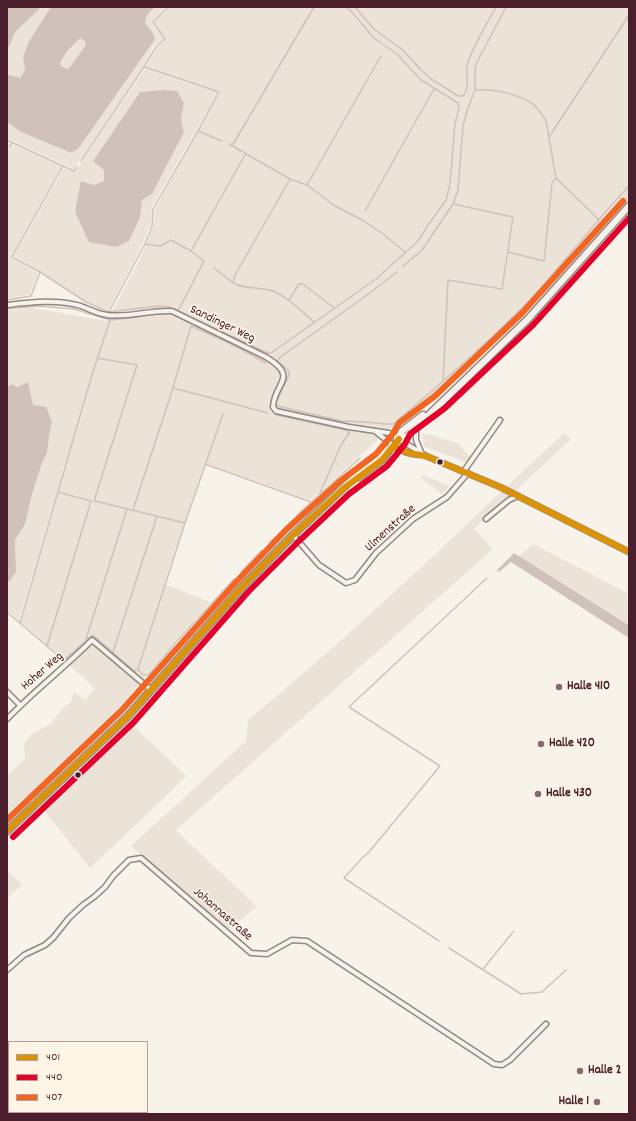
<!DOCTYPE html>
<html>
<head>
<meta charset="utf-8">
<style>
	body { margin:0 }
	#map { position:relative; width:636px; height:1121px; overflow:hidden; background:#f7f3ea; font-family:Dekko,sans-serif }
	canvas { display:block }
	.frame { position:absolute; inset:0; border:8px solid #4a1f2b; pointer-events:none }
	.legend { position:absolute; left:8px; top:1041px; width:140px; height:72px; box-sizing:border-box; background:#fcf5e5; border:1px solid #b59f9b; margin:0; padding:5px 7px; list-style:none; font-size:12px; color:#4a1f2b }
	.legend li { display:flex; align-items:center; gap:8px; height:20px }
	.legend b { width:20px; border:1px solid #b59f9b }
</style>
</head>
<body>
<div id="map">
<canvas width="636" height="1121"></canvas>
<div class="frame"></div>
<ul class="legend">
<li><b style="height:5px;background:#dd9206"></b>401</li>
<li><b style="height:5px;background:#e4002b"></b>440</li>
<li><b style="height:5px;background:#f26522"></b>407</li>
</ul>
</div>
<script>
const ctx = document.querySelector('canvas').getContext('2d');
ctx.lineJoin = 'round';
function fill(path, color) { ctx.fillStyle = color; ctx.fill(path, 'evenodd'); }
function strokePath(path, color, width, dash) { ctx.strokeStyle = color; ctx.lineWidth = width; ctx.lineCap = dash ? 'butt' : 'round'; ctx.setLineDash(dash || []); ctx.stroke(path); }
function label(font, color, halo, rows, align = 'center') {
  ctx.font = font + ' Dekko,sans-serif'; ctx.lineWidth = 3.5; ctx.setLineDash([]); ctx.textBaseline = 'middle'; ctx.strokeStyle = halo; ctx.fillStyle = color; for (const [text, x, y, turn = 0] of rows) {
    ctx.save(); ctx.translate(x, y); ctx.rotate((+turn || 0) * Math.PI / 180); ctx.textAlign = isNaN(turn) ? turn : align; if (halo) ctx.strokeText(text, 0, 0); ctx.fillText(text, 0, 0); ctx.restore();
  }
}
const green = new Path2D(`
	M41,7H51L23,57L25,70L20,78L7,74V49L10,45L14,32Z
	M155,7H166L151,22L164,39L153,46L143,67L74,169L7,138V122L21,132L71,153L78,149L153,33L145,23L147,15Z
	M169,7H629V202L526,316L398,426L391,428L310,500L205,463L164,584L210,602L148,672L120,710L76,752L7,821V775L25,759L24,744L32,734L50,724L63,708L71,702L74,692L85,700L95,689L62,658L21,622L91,379L19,620L7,610V582L10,581L16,572L15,540L25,524L32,494L42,463L47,453L49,436L52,422L33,405L18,387L12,384L7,387V311L33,308L107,321L140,259L153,228L155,209L206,113L152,207L150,227L136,258L109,310L86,301L41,272L14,256L64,168L75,172L145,69L200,87L146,67L157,48L166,39L154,22ZM165,90L177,91L184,103L181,119L184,132L142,200L140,217L82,181L95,185L104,181V170L93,161L140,92Z
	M80,37L85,41L86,45L70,67L67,69L61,66L60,63L67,51Z
	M12,144L62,166L11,258L38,273L30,294L7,299V152Z
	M423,433L458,443L470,457L466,462L425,447L423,442Z
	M564,433L571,439L474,529L493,549L176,830L257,907L227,930L131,846L246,741L248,720C358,630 460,530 564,433Z
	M423,475L449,486L442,494L421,478Z
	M533,544L629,594V624L519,556Z
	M132,725L187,776L90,868L42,808Z
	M7,870L22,885L7,899Z`);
const water = new Path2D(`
	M7,7H41L15,32L10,45L7,49Z
	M51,7H155L147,15L145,23L153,33L155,39L78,149L71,153L21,132L7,122V74L20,78L25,70L23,57L28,43ZM80,38L85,41L86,45L70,67L67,69L61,66L60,63L67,51Z
	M165,90L177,91L184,103L181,119L184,132L152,194L142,200L140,217L129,241L116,247L89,242L75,212L81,181L94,185L104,181V170L93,161L140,92Z
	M28,382L33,405L46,407L52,422L49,436L47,453L42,463L32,494L25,524L15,540L16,572L10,581L7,582V387L12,384L18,387Z
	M514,553L629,625V638L511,562L499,572L497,570Z`);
const stream = new Path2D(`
	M355,7L374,29L403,50L421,70L430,78L458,96H463C470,88 466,76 467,66C470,51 488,22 496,7
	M476,90C493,89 522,94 535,106C540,111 543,116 546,121L556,178L598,219
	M198,131L222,141
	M549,137L629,15
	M7,140L63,166L12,257L40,272L31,296L7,300
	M229,144L290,179L307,185L335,206L364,221L383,234L405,252
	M232,146L314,7
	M9,147L12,143
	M81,161L144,67L156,47L165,39L153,22L168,7
	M63,166L74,171L77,167
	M290,179L235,275L233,283C244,290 260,286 273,291C289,298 301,311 314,322
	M307,185L381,56
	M365,211L434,89
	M145,244L160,246L171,240L191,251L204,261L178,311
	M191,251L245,155
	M508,252L544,261L552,183L556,178
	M403,266L422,250L453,204L458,190L463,126L467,111L475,90V72L476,64L506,7
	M214,268L233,283
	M40,272L86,302L109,312L158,306L170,307
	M397,272L363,298L279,358L278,361L289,371V375L276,403L277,406L342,421L365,422L385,424H393L398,420C443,382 488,343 529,301C564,263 594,223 629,186
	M289,300L299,284H303L334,308
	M7,309L39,306L74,309L110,320L138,317
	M109,312L145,244L152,227L153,209L198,131L219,92L144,67
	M183,314L259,349L268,353H271L376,279L418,241L428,225L446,200L450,184L455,123L459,108L458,103L421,80L397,54L374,38L350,10L346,7
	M443,381L448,280L502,289L513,217L453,204
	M173,388L268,413
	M223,414L185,523L138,669L143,675H148L176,642L234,579
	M276,415L346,430L349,434
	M205,464L311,502
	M58,492L91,501
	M320,493L341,445L350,432
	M94,501L137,365L97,358
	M95,501L185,523
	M133,510L172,391L191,326L229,343L266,363
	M270,542L311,502L360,458
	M241,572L262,550
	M7,612L62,659H65L93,635L134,671L137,670
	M20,623L91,378L110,320
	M86,639L127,509
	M47,646L91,501
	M113,652L157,516
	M439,941L344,878L362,858L369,852L440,766L349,707L487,578
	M449,948L521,994L542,992L566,970
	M483,969L513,932`);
const street = new Path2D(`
	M7,305C32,302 56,299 81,306C89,309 98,314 107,315C127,318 150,310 172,311L266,357C300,378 274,382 273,407L276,411L349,427L389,433L426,456L500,487L629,552
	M416,427V440L421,452
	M376,432C393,445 401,455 424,455
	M464,471L500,420
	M486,519L509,500L518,496
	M293,535L319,565L346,583L355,580L376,553L413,519L447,497L468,473
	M7,692L20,705
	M7,719C34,691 65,667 92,640L151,690
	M7,970L24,955L45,945L53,938L69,918L83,905L94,897L105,887L113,876L129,860L141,858L251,953L267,954L292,940L307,941L494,1064L502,1065L510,1060L546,1024`);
const secondary = new Path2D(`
	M399,439L407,436L528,319L629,206
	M397,440L402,431L423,415
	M359,477L382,460L390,449
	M7,831L128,716L242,587L293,535L379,454L393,446`);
const bus1 = new Path2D(`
	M393,446L409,453L426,456L500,487L629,552
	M7,831L128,716L242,587L293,535L344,488L382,460L399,439`);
const bus2 = new Path2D(`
	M13,837L134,722L248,592L299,541L349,494L387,466L405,444L410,434L445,408L533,325L629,218`);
const bus3 = new Path2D(`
	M7,820L122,710L236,582L287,529L339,482L376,454L392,435L399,423L435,396L522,313L623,201`);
const markers = [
	[440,462,3.5,"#4a1f2b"],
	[559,687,4,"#87696e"],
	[541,744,4,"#87696e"],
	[78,775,3.5,"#4a1f2b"],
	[538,794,4,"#87696e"],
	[580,1071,4,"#87696e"],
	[597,1102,4,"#87696e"]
];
const streetNames = [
	["Sandinger Weg",222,325,26],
	["Ulmenstraße",391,529,-42],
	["Hoher Weg",43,672,-41],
	["Johannastraße",222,915,41]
];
const poiNames = [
	["Halle 410",567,687],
	["Halle 420",549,744],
	["Halle 430",546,794],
	["Halle 2",588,1071],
	["Halle 1",589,1102,"right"]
];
fill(green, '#ebe2d8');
fill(water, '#d0c1ba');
strokePath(stream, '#d0c1ba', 1.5);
strokePath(street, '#908684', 7);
strokePath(secondary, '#908684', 9);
strokePath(street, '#f5f2ec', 4);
strokePath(secondary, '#f5f2ec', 6);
strokePath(bus1, '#dd9206', 6);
strokePath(bus2, '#e4002b', 6);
strokePath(bus3, '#f26522', 6);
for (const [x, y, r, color] of markers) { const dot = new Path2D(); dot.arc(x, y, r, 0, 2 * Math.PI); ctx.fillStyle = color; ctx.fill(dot); strokePath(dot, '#fcf5e5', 1.5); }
label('13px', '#4a1f2b', '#fcf5e5', streetNames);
label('bold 13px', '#4a1f2b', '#fcf5e5', poiNames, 'left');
</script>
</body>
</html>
